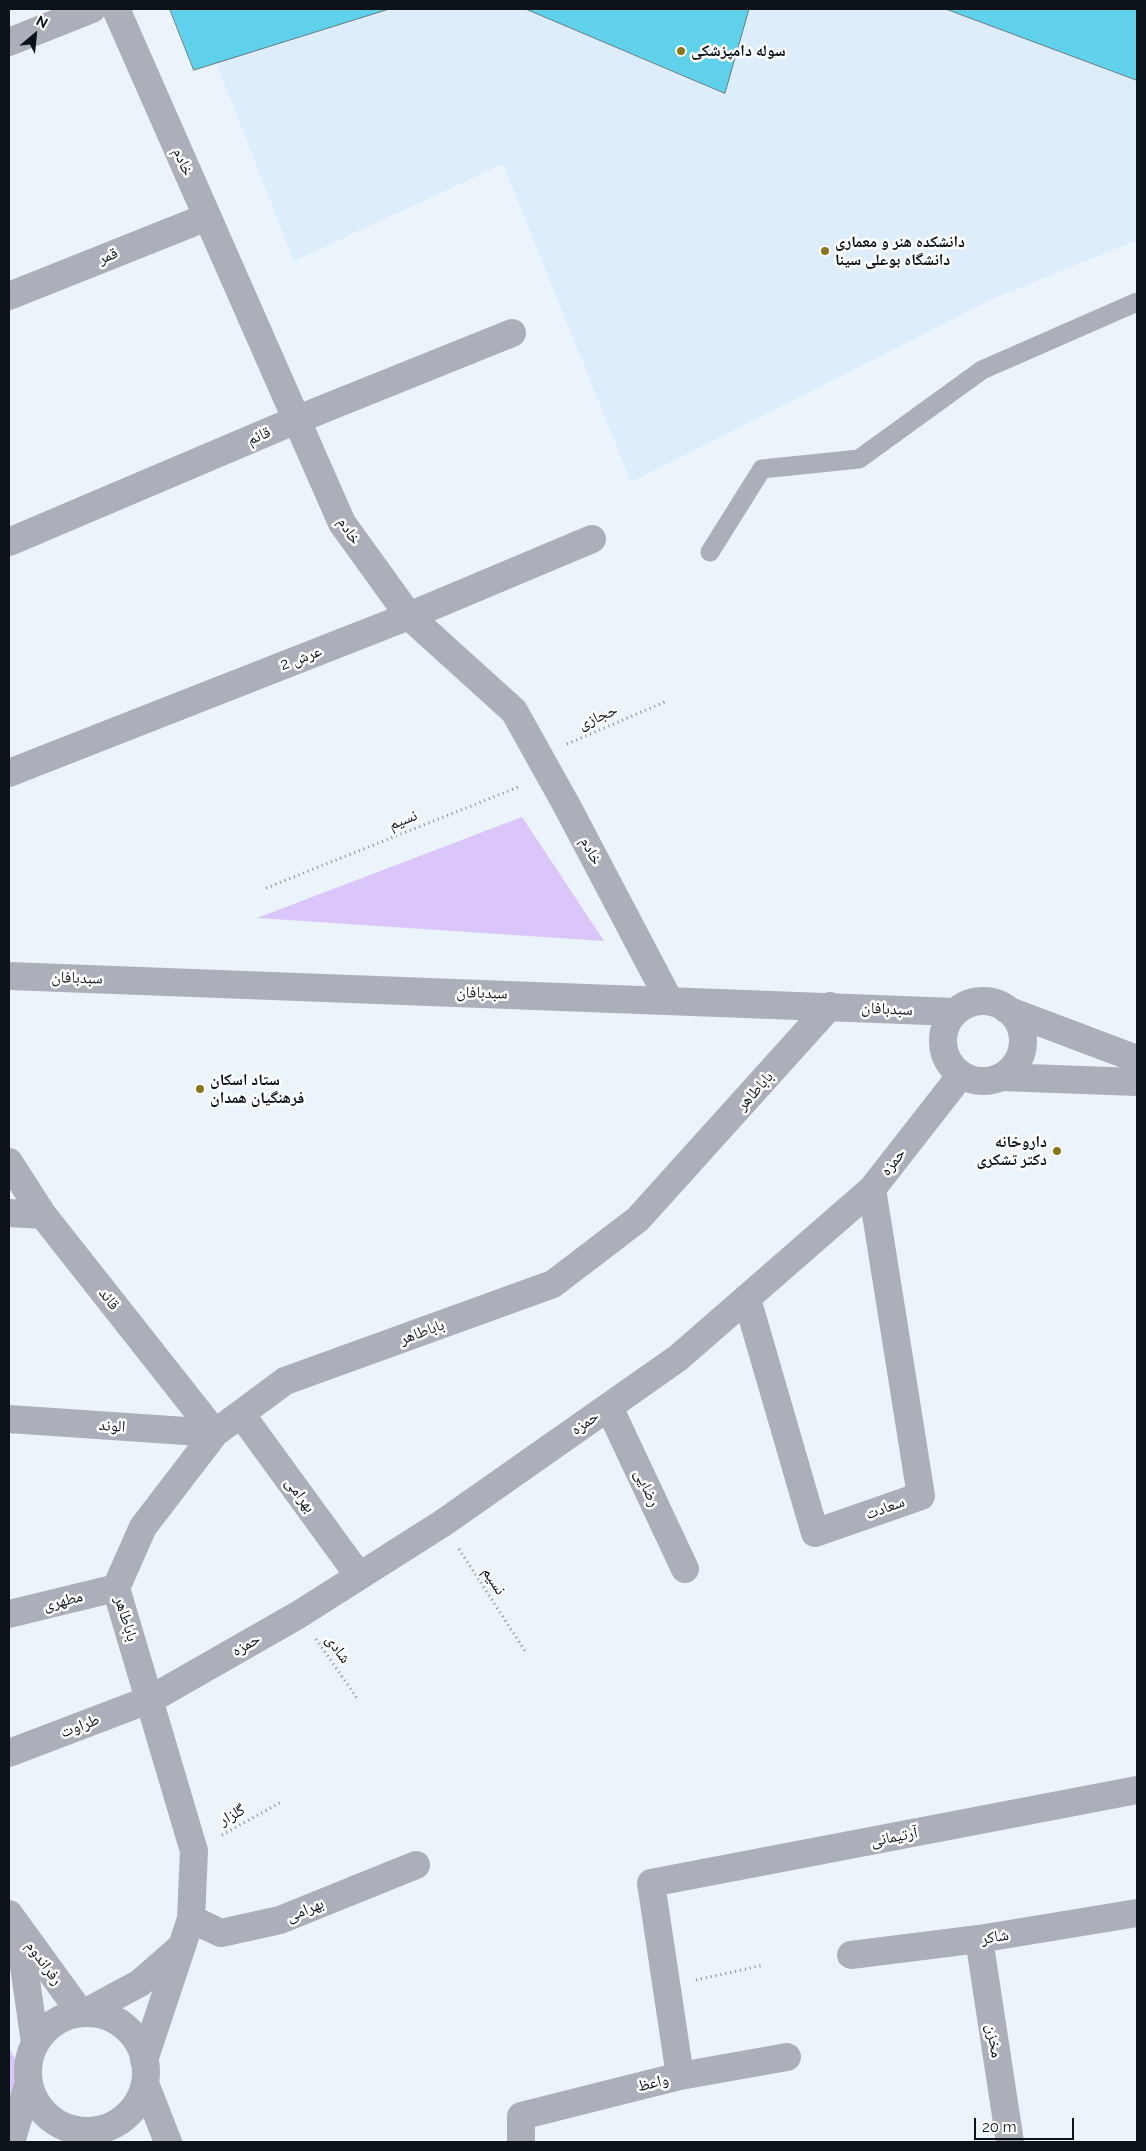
<!DOCTYPE html>
<html>
<head>
<meta charset="utf-8">
<style>
	body { margin:0 }
	#map { position:relative; width:1146px; height:2151px; overflow:hidden; background:#ecf4fb; font-family:Raleway,sans-serif }
	canvas { display:block }
	.frame { position:absolute; inset:0; border:10px solid #0b1218; pointer-events:none }
	.north { position:absolute; left:10px; top:10px; width:50px; height:50px; -webkit-text-stroke:4px #fff; paint-order:stroke; rotate:28deg; font-size:14px; font-weight:700; line-height:20px; text-align:center; color:#0b1218 }
	.north::after { content:''; display:block; margin:auto; width:18px; height:22px; background:#0b1218; clip-path:polygon(50% 0,100% 100%,50% 72%,0 100%) }
	.scale { position:absolute; left:974px; top:2118px; width:100px; height:22px; box-sizing:border-box; border:2px solid #0b1218; border-top:0; padding-left:6px; font-size:15px; line-height:18px; white-space:nowrap; color:#0b1218; -webkit-text-stroke:4px #fff; paint-order:stroke }
</style>
</head>
<body>
<div id="map">
<canvas width="1146" height="2151"></canvas>
<div class="frame"></div>
<div class="north">N</div>
<div class="scale">20 m</div>
</div>
<script>
const ctx = document.querySelector('canvas').getContext('2d');
ctx.lineJoin = 'round';
function fill(path, color) { ctx.fillStyle = color; ctx.fill(path, 'evenodd'); }
function strokePath(path, color, width, dash) { ctx.strokeStyle = color; ctx.lineWidth = width; ctx.lineCap = dash ? 'butt' : 'round'; ctx.setLineDash(dash || []); ctx.stroke(path); }
function label(font, color, halo, rows, align = 'center') {
  ctx.font = font + ' Raleway,"Noto Naskh Arabic",sans-serif'; ctx.lineWidth = 5; ctx.setLineDash([]); ctx.textBaseline = 'middle'; ctx.strokeStyle = halo; ctx.fillStyle = color; for (const [text, x, y, turn = 0] of rows) {
    ctx.save(); ctx.translate(x, y); ctx.rotate((+turn || 0) * Math.PI / 180); ctx.textAlign = isNaN(turn) ? turn : align; if (halo) ctx.strokeText(text, 0, 0); ctx.fillText(text, 0, 0); ctx.restore();
  }
}
const built = new Path2D(`
	M195,9H1137V240L995,298L631,482L503,164L294,261Z`);
const green = new Path2D(`
	M522,817L604,941L257,918Z
	M9,2048L26,2078L9,2102Z`);
const building = new Path2D(`
	M170,9H389L194,70Z
	M526,9H749L725,93Z
	M946,9H1137V80Z`);
const path = new Path2D(`
	M567,744L667,701
	M266,888L521,786
	M459,1549L525,1651
	M316,1639L357,1698
	M222,1835L283,1801
	M696,1980L764,1965`);
const service = new Path2D(`
	M710,552L762,469L859,459L982,370L1137,302`);
const minor = new Path2D(`
	M116,9L342,523L409,616L514,711L567,806L669,1000
	M9,42L92,9
	M9,296L207,217
	M9,542L296,420L512,333
	M9,773L409,616L592,539
	M9,1162L43,1215L215,1433
	M9,1213L43,1215
	M747,1299L815,1533L921,1496L872,1189
	M609,1407L685,1569
	M241,1414L359,1576
	M9,1419L215,1433
	M9,1614L116,1588
	M9,1753L151,1699L298,1615L443,1523L678,1358L872,1189L961,1075
	M191,1919L221,1933L280,1920L416,1865
	M979,1939L1010,2142
	M851,1955L979,1939L1137,1913
	M86,2012L140,1983L181,1947
	M144,2060L191,1919L194,1851L116,1588L143,1527L215,1433L285,1381L553,1284L638,1219L830,1006
	M680,2076L787,2057
	M521,2142V2116L680,2076L651,1883L1137,1790`);
const tertiary = new Path2D(`
	M9,976L955,1012
	M943 1041a40 40 0 1 1 80 0a40 40 0 1 1-80 0Z
	M1007,1010L1137,1059
	M1001,1077L1137,1082
	M9,1914L80,2012
	M19,1932L35,2043
	M28 2072a59 59 0 1 1 118 0a59 59 0 1 1-118 0Z
	M146,2086L168,2142
	M11,2142L29,2082`);
const markers = [
	[681,51,5,"#89761a"],
	[825,251,5,"#89761a"],
	[200,1089,5,"#89761a"],
	[1057,1151,5,"#89761a"]
];
const poiNames = [
	["سوله دامپزشکی",691,51],
	["دانشکده هنر و معماری",835,242],
	["دانشگاه بوعلی سینا",835,260],
	["ستاد اسکان",210,1080],
	["فرهنگیان همدان",210,1098],
	["داروخانه",1047,1142,"right"],
	["دکتر تشکری",1047,1160,"right"]
];
const streetNames = [
	["خادم",183,162,66],
	["قمر",108,256,-22],
	["قائم",259,436,-23],
	["خادم",349,531,57],
	["عرش 2",301,658,-21],
	["حجازی",598,717,-23],
	["نسیم",403,820,-22],
	["خادم",591,851,62],
	["سبدبافان",77,978,2],
	["سبدبافان",482,993,2],
	["سبدبافان",887,1009,3],
	["باباطاهر",755,1091,-48],
	["حمزه",893,1162,-52],
	["قائد",109,1299,52],
	["باباطاهر",422,1332,-20],
	["حمزه",585,1423,-35],
	["الوند",112,1426,4],
	["رضایی",647,1488,65],
	["بهرامی",300,1495,54],
	["سعادت",885,1508,-20],
	["نسیم",494,1581,57],
	["مطهری",63,1601,-14],
	["باباطاهر",126,1619,73],
	["حمزه",246,1645,-30],
	["شادی",338,1649,55],
	["طراوت",80,1726,-21],
	["گلزار",232,1815,-29],
	["آرتیمانی",894,1837,-11],
	["بهرامی",305,1910,-22],
	["شاکر",995,1937,-9],
	["رفراندوم",44,1963,54],
	["مخزن",994,2041,81],
	["واعظ",653,2083,-14]
];
fill(built, '#ddedfb');
fill(green, '#dbc6f9');
fill(building, '#60d1eb');
strokePath(building, '#627c83', 1);
strokePath(path, '#838b91', 3, [1, 4]);
strokePath(service, '#acafb9', 19);
strokePath(minor, '#acafb9', 28);
strokePath(tertiary, '#acafb9', 28);
for (const [x, y, r, color] of markers) { const dot = new Path2D(); dot.arc(x, y, r, 0, 2 * Math.PI); ctx.fillStyle = color; ctx.fill(dot); strokePath(dot, '#fff', 2); }
label('bold 16px', '#0b1218', '#fff', poiNames, 'left');
label('16px', '#0b1218', '#fff', streetNames);
</script>
</body>
</html>
